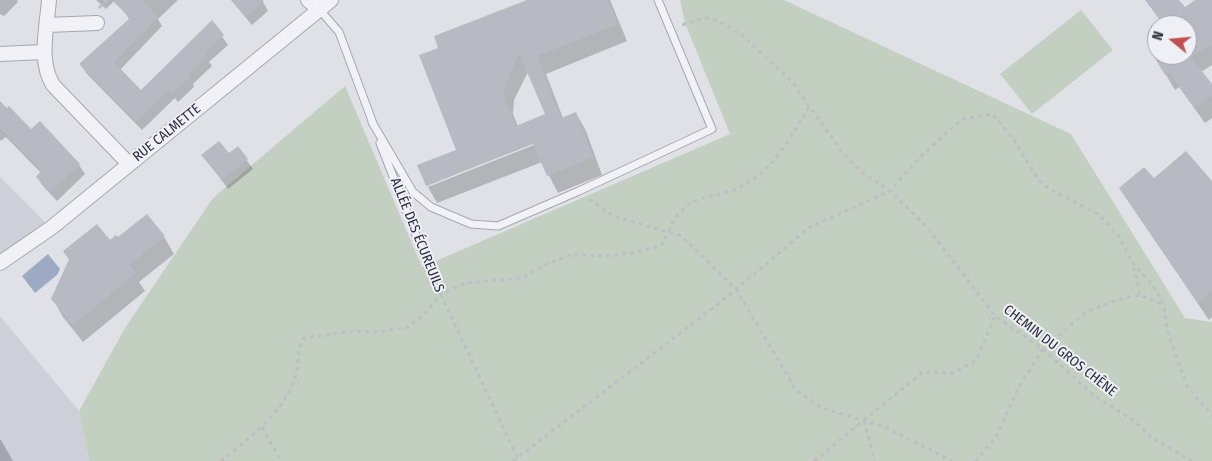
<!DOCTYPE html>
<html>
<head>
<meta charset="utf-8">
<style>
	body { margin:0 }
	#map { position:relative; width:1212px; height:461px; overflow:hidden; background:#dfe1e7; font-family:"Fira Sans Condensed",sans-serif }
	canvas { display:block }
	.north { position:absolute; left:1147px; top:15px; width:50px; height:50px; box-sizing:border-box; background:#eff0f5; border:1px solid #a0a2ab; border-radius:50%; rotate:287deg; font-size:14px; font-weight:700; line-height:20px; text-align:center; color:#2a2d3d }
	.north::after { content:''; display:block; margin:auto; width:18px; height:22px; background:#c1514f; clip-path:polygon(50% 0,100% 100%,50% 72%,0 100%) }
</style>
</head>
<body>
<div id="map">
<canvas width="1212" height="461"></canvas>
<div class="north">N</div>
</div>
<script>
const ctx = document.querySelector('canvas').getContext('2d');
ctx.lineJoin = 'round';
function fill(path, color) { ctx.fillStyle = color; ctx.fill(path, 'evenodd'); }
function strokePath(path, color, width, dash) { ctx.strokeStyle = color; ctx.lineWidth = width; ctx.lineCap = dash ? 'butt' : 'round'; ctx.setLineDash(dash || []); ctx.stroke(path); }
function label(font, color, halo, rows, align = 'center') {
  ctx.font = font + ' "Fira Sans Condensed",sans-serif'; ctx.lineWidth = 4; ctx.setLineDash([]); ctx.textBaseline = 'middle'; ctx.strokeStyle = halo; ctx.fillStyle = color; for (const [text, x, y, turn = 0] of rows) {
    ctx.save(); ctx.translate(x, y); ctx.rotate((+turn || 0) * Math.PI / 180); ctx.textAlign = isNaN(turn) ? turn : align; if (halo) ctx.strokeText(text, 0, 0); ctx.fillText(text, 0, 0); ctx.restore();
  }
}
const built = new Path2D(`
	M0,177L51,228L0,263Z
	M0,316L79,411L89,461H0Z`);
const green = new Path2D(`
	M680,0H784L1071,134L1185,318L1212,322V461H89L79,411L125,328L213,198L345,86L422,267L730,134L685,23Z
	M1081,10L1113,50L1032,114L1000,74Z`);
const water = new Path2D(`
	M48,254L60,269L57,275L35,293L22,276Z`);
const shadow = new Path2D(`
	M0,0H17L18,2L4,16L0,14Z
	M96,0H115L106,9Z
	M129,0H178L158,19L162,26L120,70L141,92L212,22L228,45L209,62L212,66L193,84L194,87L178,102L175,98L142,130L86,73L81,64L130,20L121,7Z
	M231,0H262L268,11L252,25Z
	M530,0H610L627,41L546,74L563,118L576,113L586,131L602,175L558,193L542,162L437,203L428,187L539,143L538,140L427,186L419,166L458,151L440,48ZM528,72L547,115L518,126L513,114L514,100Z
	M1145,0H1178L1184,9L1197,0H1212V65L1201,72L1212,86V118L1205,123L1179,87L1175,90L1153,53L1157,50V55H1187V25H1164Z
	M0,102L31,131L79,165L85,174L57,201L43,186L37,177L41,173L6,137L0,141Z
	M238,148L253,169L228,189L203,155H229Z
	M1212,183V317L1209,320L1120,189Z
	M164,237L174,254L139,282L145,291L83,342L63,317L53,299L70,261L64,252L117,239Z
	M0,440H1L13,461H0Z`);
const building = new Path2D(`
	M112,0H142L158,17L114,62L141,90L212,20L224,35L204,53L207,56L188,75L190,77L172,94L169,90L136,122L79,64L130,18Z
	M231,0H264L246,17Z
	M527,0H608L618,24L537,56L561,118L576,112L593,157L547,176L533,144L426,186L417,165L456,150L419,55L438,48L434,36ZM519,53L545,114L516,126L504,96V89Z
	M1146,0H1179L1185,7L1195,0H1212V44L1191,57L1212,84V95L1195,108L1169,72L1165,75L1153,55H1187V25H1165Z
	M0,101L7,108L9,106L31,129L40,121L80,164L51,192L36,177L41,171L0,128Z
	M219,141L229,153L238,146L248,159L222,180L201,155Z
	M1186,151L1212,181V291L1198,303L1119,188L1144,167L1154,178Z
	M147,214L165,236L129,265L136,273L73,325L51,299L69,259L63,251L97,224L110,240L116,235L118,237Z`);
const path = new Path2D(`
	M99,8L107,0
	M682,25L704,18L717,20L742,35L793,83L842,152L862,172L890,191L927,227L995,316L1043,349L1093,395L1133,420L1152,438L1192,461
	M589,199L613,216L681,236L736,289L796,390L822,408L885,427L952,461
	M1134,267L1140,295
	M434,280L519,461
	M864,421L875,461
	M262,427L281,461
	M221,461C249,438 285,412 296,375C300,361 295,353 304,338L352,331L379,332L408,327L428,311L440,294L466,283L523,278L545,265L573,254L602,256L632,253L661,246C668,236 671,221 679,213C699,193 709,199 731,191C770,176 790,140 809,106
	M513,461L717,305L810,227L890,191L918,159L962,119L992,114L1013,138L1038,179L1049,189L1098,214L1118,235L1134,265L1152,284L1164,305L1167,330L1187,386L1212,416
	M814,461L923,372L953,373L976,360L995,316
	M975,461L995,439L1019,387L1043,349L1072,324L1086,312L1117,300L1140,295L1164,305`);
const lane = new Path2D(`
	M319,9L339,32L374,126
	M372,122L413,192L431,207L471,224L498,226L579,191L712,129L658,0
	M380,143L430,271`);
const street = new Path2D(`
	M49,0C47,28 38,60 53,85L129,164
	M308,0L319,9
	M47,25L97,23
	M0,54L44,52
	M0,263L51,228L331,0`);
const streetNames = [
	["RUE CALMETTE",167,133,-39],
	["ALLÉE DES ÉCUREUILS",417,235,68],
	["CHEMIN DU GROS CHÊNE",1060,351,38]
];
fill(built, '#ced0d9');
fill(green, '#c3d0c1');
fill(water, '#9daac4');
fill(shadow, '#0003');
fill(building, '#b7bac3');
strokePath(lane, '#a5a7b1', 9);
strokePath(street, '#a5a7b1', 16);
strokePath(path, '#bebfc6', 3, [4, 4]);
strokePath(lane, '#f2f2f6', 7);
strokePath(street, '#f2f2f6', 14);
label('14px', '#2a2d3d', '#eff0f5', streetNames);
</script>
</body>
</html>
